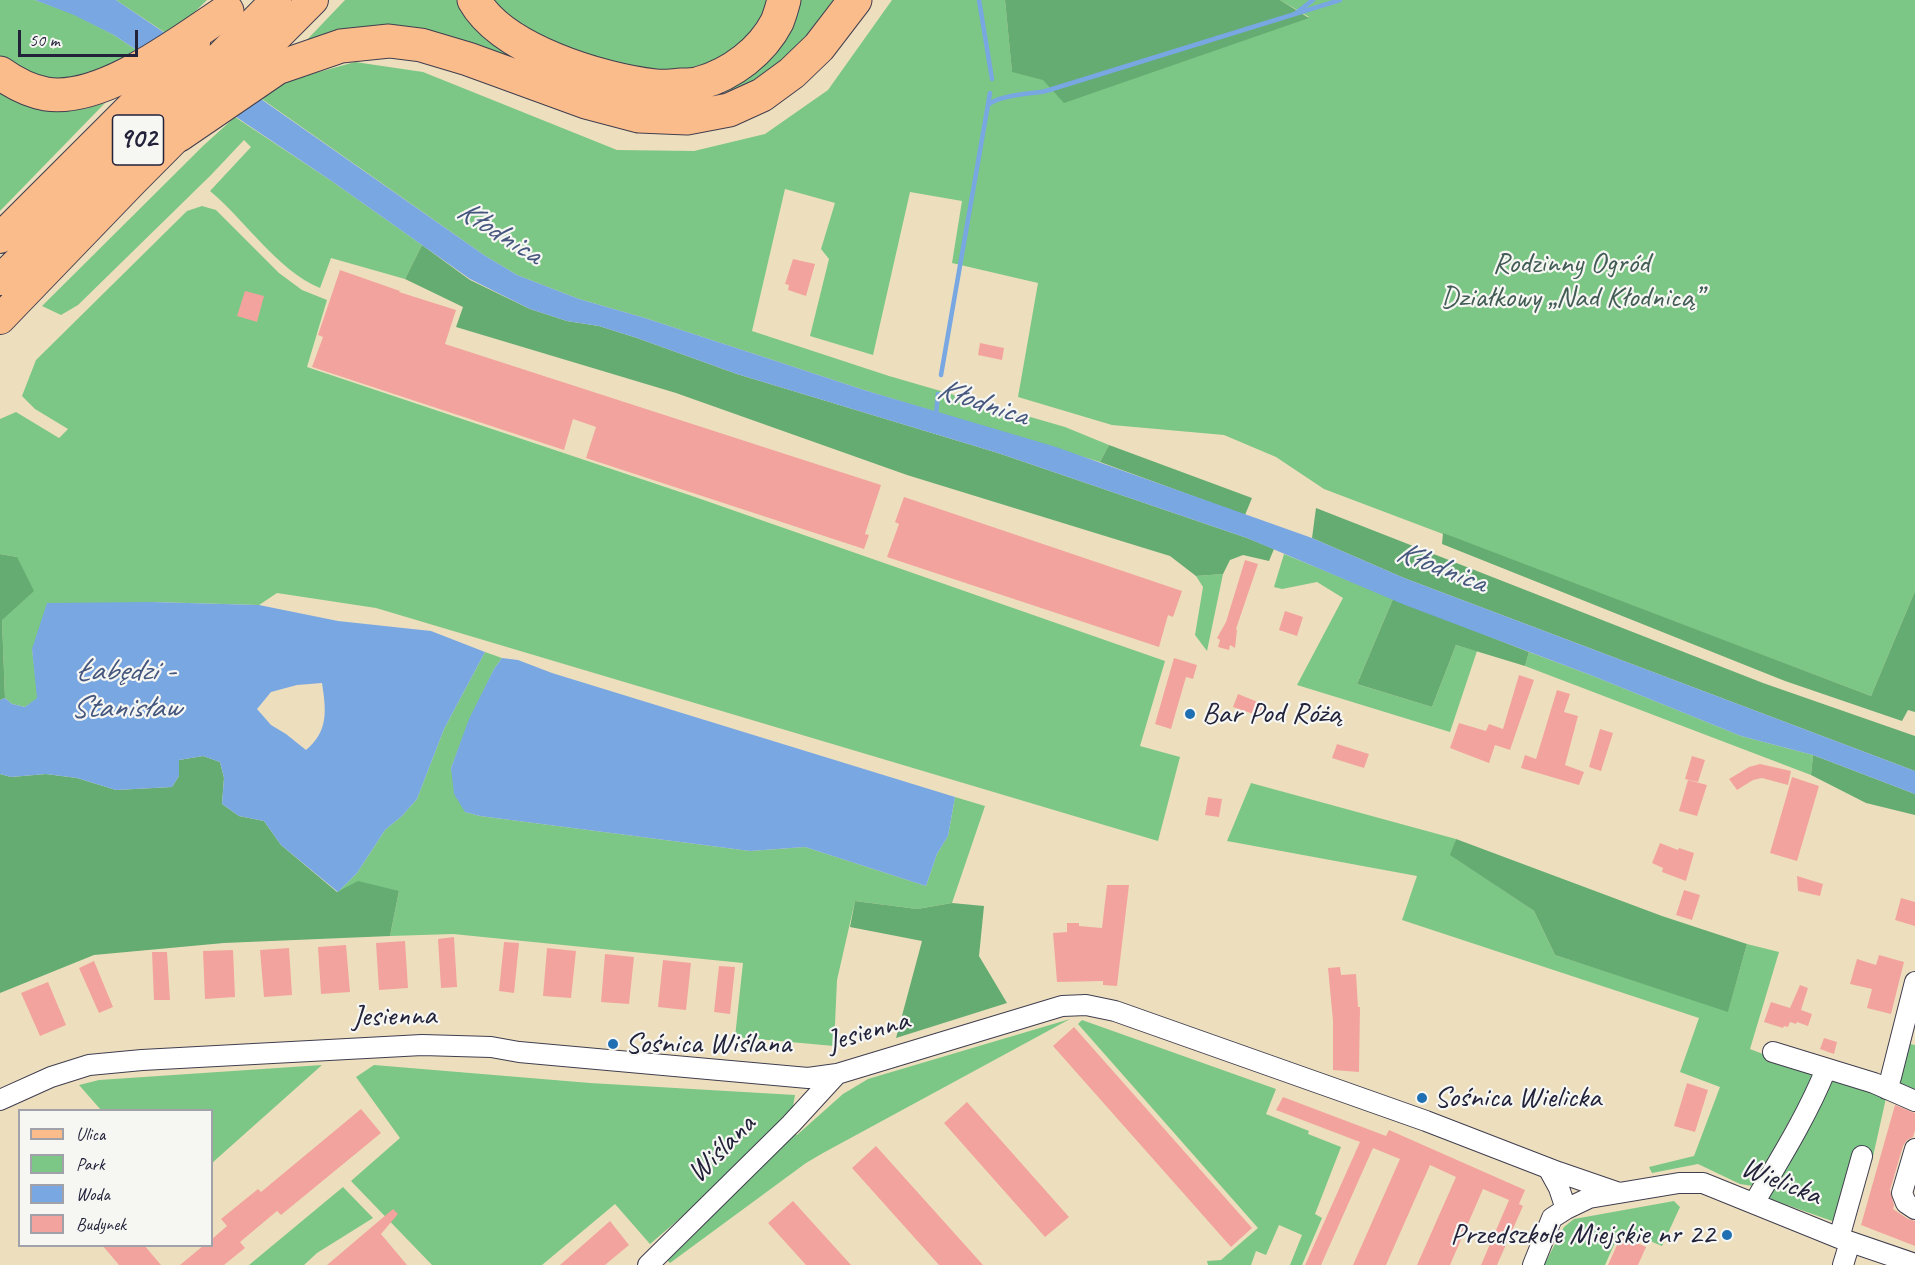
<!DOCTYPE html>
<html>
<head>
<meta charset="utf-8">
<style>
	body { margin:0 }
	#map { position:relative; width:1915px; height:1265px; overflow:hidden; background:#eddfbe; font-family:Caveat,sans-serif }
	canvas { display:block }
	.legend { position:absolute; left:18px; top:1109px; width:195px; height:138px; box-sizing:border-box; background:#f6f6f2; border:2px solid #a1a1a9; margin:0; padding:8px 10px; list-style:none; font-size:18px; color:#22223b }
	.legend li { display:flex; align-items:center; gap:12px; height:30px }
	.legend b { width:30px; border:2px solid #a1a1a9 }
	.scale { position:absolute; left:18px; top:30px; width:120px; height:27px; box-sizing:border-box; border:3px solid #22223b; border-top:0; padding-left:8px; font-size:18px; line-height:21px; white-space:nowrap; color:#22223b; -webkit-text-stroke:4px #f6f6f2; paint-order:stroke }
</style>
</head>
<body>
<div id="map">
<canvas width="1915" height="1265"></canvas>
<ul class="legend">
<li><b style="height:8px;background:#fabc8b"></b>Ulica</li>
<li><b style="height:16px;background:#7cc785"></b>Park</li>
<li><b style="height:16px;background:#79a7e2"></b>Woda</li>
<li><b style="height:16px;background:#f3a39d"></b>Budynek</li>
</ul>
<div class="scale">50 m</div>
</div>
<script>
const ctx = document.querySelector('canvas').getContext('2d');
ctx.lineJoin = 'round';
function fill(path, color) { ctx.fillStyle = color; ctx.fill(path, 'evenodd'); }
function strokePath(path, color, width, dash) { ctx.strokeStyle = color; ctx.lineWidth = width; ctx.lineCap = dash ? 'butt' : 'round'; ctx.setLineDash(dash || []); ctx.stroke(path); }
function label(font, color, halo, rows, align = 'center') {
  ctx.font = font + ' Caveat,sans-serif'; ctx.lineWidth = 4.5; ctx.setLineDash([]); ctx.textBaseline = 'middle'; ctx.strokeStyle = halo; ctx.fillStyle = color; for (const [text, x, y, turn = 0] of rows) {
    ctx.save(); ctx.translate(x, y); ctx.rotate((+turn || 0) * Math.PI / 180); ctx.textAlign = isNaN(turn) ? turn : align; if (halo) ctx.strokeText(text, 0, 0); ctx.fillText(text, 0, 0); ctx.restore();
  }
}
const green = new Path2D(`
	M0,0H35L74,14L114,35L145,56L52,85L0,61Z
	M116,0H207L170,36Z
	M345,0H460L546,72L302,45Z
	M488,0H777L744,52L661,80L525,35Z
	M800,0H846L754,89L719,96L742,82L771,58L795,23Z
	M892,0H1005L1012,71L1309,17L1280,0H1915V591L1871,696L1324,489L1276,457L1224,435L1112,425L1018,397L1038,283L952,263L962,201L910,192L873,355L810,336L829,259L821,249L835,203L785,189L752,331L889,376L1065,427L1109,445L1100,462L864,390L645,318L579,299L517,275L484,255L259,97L278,86L301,77L355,62L423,72L617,150L694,151L765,134L828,90Z
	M0,90L54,110L84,109L105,103L0,211Z
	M235,117L333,182L422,245L405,279L331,258L320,288C277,270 246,221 210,191L251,147L244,140L211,175L78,305L61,315L42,306L204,145Z
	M202,206L216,210L279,273L302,290L327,300L307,367L695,497L1165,661L1140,746L1180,757L1158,841L376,608L277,593L259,605L152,602L32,649L38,698L25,707L12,704L5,698L2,620L17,557L0,554V419L16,412L59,438L68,429L35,409L22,396L36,360L187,211Z
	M1284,554L1393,599L1357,684L1432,707L1456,645L1477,651L1450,732L1297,685L1343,598L1317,582L1282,589L1274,587Z
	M1223,574L1207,651L1195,635L1203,587L1196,576Z
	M485,652L502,658L494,669L470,719L451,768L465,812L480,816L750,851L805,847L926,886L937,854L948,836L955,797L985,806L952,903L917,909L855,901L837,980L834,1046L735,1037L743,963L453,934L390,936L399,891L338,892L357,873L385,830L402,816L417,799L444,729Z
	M1529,652L1593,676L1741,736L1813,755L1811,775L1525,666Z
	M1251,783L1456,839L1451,855L1534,911L1555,955L1728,1011L1747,944L1779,952L1750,1049L1812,1073L1810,1084L1753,1186L1740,1184L1698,1164L1652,1173L1649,1167L1694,1156L1720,1087L1680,1072L1699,1018L1402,920L1417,876L1227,841Z
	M1070,1019L823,1153L806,1163L670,1263L664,1257L794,1133L797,1135L843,1094L868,1079Z
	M1082,1020L1276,1089L1266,1114L1309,1131L1308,1134L1341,1147L1315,1214L1322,1218L1302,1265H1290L1302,1235L1279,1225L1266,1255L1256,1251L1251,1265H1208L1207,1261L1221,1260L1258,1228L1078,1024Z
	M1910,1044L1915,1045V1091L1899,1086Z
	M322,1065L212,1163V1110H101L79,1085L99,1080Z
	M374,1065L590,1083L795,1095L792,1113L677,1221L650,1244L615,1204L542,1265H432L351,1181L400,1138L356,1077Z
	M1833,1079L1886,1098L1872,1161L1854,1154L1835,1222L1767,1198Z
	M343,1187L373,1218L317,1253L304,1265H249Z
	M1674,1201L1680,1207L1662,1246L1621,1229L1605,1265H1544L1564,1227L1574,1219Z`);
const forest = new Path2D(`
	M1005,0H1280L1309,18L1064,103L1043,80L1012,72Z
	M422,245L470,280L530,309L567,321L599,326L637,338L737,374L998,453L1247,538L1274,549L1269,561L1243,555L1230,560L1223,574L1196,576L1170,556L907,475L676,393L456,327L463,307L405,279Z
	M1109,445L1252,498L1245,515L1100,462Z
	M1316,508L1763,683L1915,736V771L1404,578L1312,538Z
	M1443,533L1871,696L1915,591V712L1908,710L1902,721L1785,681L1442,544Z
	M0,554L17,557L34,591L2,620L5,698L0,700Z
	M1393,599L1529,652L1525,666L1456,645L1432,707L1357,684Z
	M1813,755L1915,794V815L1866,803L1811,775Z
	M203,756L220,762L224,778L222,804L239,816L264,821L281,845L337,892L358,881L399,891L390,936L224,943L94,955L0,993V774L11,777L46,774L77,778L116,790L172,787L179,776V760Z
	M1456,839L1662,916L1747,944L1728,1012L1555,955L1534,911L1450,855Z
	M855,901L917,909L952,903L984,906L979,956L1007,1003L896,1038L922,941L850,927Z`);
const water = new Path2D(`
	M35,0H116L218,69L484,255L517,275L579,299L645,318L864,390L1056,447L1312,538L1404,578L1915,771V794L1813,755L1741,736L1593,676L1405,605L1247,538L998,453L737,374L637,338L599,326L567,321L530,309L470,279L333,182L114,35L74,15Z
	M152,602L259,605L338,621L431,631L485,652L444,729L417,799L402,816L385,830L357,873L338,892L281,845L264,821L239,816L222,804L224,778L220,762L203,756L179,760V776L172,787L116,790L77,778L46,774L11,777L0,774V700L5,698L12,704L25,707L37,698L32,649L47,603ZM322,683C326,710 329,731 306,750L286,734L271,725L257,709L271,692L297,685Z
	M502,658L518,660L552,673L955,797L948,836L937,854L926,886L805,847L750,851L480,816L465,812L454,794L451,768L469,719L494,669Z`);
const stream = new Path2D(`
	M979,0L992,79
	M1296,13L1313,0
	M988,105C999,95 1030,94 1046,91L1340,0
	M941,375L990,93
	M936,415L938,394`);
const building = new Path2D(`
	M793,259L815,264L806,296L788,290L789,285L785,284Z
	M340,270L400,291L399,292L456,310L445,344L881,485L865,534L869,535L864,549L586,458L596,427L573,419L564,450L312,367L323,337L318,335Z
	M245,291L264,296L257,322L237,316Z
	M980,343L1004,348L1002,360L978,355Z
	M904,497L1182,591L1173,617L1168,615L1159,647L887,557L899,524L895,522Z
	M1245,560L1258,564L1236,629L1237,630L1235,648L1230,645L1229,650L1218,647L1220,640L1217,638L1226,622Z
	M1285,611L1303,617L1297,636L1279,630Z
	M1174,658L1197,665L1193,679L1186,677L1171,729L1155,724Z
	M1519,675L1534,680L1510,750L1495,745L1489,763L1450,748L1459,723L1486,731L1489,724L1503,729Z
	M1557,690L1570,694L1564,712L1578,716L1565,765L1584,772L1579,785L1521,768L1525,755L1536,759Z
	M1238,694L1263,704L1259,716L1233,707Z
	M1600,729L1613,733L1601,771L1589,767Z
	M1337,744L1369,754L1364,768L1332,758Z
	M1692,756L1705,760L1698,782L1685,779Z
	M1760,764L1791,771L1788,785L1762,778L1753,780L1737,790L1729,779L1749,767Z
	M1792,777L1819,786L1797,861L1770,853Z
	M1688,780L1707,785L1697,816L1679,811Z
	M1208,797L1222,799L1219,817L1205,815Z
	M1660,843L1678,850L1679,848L1694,853L1686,881L1662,872L1663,868L1652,863Z
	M1797,876L1823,884L1820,896L1798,891Z
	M1107,885H1129L1117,986L1103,985V981L1057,982L1053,933L1067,932V923H1079V926L1102,928Z
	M1684,890L1700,895L1692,920L1676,915Z
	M1901,898L1915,902V926L1895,920Z
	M454,937L457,987L441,988L438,939Z
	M405,941L408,988L379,990L376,943Z
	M504,942L519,943L514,993L499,991Z
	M346,945L350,992L321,994L318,947Z
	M289,948L292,995L264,997L260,950Z
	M547,948L576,951L571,998L543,996Z
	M233,950L235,997L205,999L203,951Z
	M152,952H167L170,1000H154Z
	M605,954L634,957L629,1004L601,1002Z
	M1879,955L1904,962L1891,1014L1867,1008L1872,989L1850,984L1857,959L1876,965Z
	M663,960L691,963L686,1010L658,1007Z
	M94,961L113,1007L99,1013L79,968Z
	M719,966L735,967L730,1014L714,1012Z
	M1340,967L1341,975L1356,974L1358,1007H1360L1359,1072L1333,1070V1021L1328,968Z
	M48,982L66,1025L40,1036L21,993Z
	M1800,985L1808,988L1801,1010L1812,1014L1808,1026L1797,1022L1796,1024L1790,1022L1788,1027L1784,1026L1783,1028L1764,1022L1771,1002L1790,1008Z
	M1074,1027L1252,1228L1231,1247L1053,1046Z
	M1824,1038L1837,1042L1834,1054L1820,1049Z
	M1687,1083L1708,1090L1695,1132L1674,1126Z
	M1283,1097L1386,1136L1389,1130L1525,1190L1519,1204L1523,1206L1497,1265H1481L1509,1200L1483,1189L1450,1265H1417L1456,1177L1430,1165L1386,1265H1353L1400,1159L1373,1148L1321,1265H1305L1360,1142L1276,1110Z
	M967,1102L1069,1217L1045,1237L944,1123Z
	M1895,1105L1915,1113V1130L1913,1137L1907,1140L1903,1146L1890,1190L1894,1205L1893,1209L1908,1219L1915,1221V1246L1861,1225Z
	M361,1109L381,1133L281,1215L277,1211L240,1242L245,1248L224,1265H180L204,1245H212V1239L227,1226L221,1219L258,1189L261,1192Z
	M876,1146L983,1265H939L852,1168Z
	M793,1201L851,1265H806L768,1223Z
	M393,1209L398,1214L381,1234L407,1265H327Z
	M610,1221L629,1245L605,1265H560Z
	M1621,1236L1646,1247L1638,1265H1608Z
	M102,1245H144L161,1265H119Z`);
const minor = new Path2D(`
	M1773,1052L1874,1083L1915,1101
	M1887,1089L1891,1077L1915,982
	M0,1100L51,1077L89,1065L142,1060L422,1045L491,1047L519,1052L808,1078L837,1074L1062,1006L1086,1005L1115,1011L1426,1121L1558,1172L1619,1193
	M1915,1149L1902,1193L1906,1203L1915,1209
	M1548,1168L1559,1188L1566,1209
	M1754,1203C1780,1159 1807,1116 1826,1069
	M1839,1238L1862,1156
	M648,1265L791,1124L837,1074
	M1533,1265L1552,1218L1566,1209L1589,1198L1679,1183H1703L1839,1238L1915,1264
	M1843,1265L1850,1242`);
const primary = new Path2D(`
	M0,238L195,43
	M0,280L276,0
	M0,319L133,181L313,0`);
const motorway = new Path2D(`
	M474,0C502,50 601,80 655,86C664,87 673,86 682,85C688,85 695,85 700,83C732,74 762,51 777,22C780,15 782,7 784,0
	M0,73C14,83 29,91 46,94C103,103 181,41 227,11
	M179,135L277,68L341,46L389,41L421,45L468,59L586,102L639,116L687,118L729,110L762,95L792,73L819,47L855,0`);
const markers = [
	[1190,714,6,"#1f6fb2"],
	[613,1044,6,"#1f6fb2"],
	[1422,1098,6,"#1f6fb2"],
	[1727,1235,6,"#1f6fb2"]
];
const shields = [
	[138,140,51]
];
const shieldNames = [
	["902",138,140]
];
const parkNames = [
	["Rodzinny Ogród",1571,264],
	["Działkowy „Nad Kłodnicą”",1571,298]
];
const poiNames = [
	["Bar Pod Różą",1202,714],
	["Sośnica Wiślana",625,1044],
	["Sośnica Wielicka",1434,1098],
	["Przedszkole Miejskie nr 22",1715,1235,"right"]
];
const streetNames = [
	["Jesienna",394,1017,-1],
	["Jesienna",868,1032,-16],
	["Wiślana",722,1149,-45],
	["Wielicka",1781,1182,22]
];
const waterNames = [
	["Kłodnica",499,233,32],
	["Kłodnica",982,403,18],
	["Kłodnica",1441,568,21],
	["Łabędzi -",125,672],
	["Stanisław",125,709]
];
fill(green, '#7cc785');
fill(forest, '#65ac72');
fill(water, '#79a7e2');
strokePath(stream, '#79a7e2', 4.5);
fill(building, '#f3a39d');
strokePath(minor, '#403e4f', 22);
strokePath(primary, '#403e4f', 32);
strokePath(motorway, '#403e4f', 35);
strokePath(minor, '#fff', 20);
strokePath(primary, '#fabc8b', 30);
strokePath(motorway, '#fabc8b', 33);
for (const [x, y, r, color] of markers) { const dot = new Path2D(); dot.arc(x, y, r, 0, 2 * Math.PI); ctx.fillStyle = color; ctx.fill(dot); strokePath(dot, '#f6f6f2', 2); }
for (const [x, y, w] of shields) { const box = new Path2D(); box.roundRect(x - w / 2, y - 25, w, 50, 4.5); ctx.fillStyle = '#f6f6f2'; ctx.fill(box); strokePath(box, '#22223b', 1.5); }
label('bold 28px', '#22223b', null, shieldNames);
label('30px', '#425c55', '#f6f6f2', parkNames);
label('30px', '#22223b', '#f6f6f2', poiNames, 'left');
label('30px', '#22223b', '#f6f6f2', streetNames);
label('italic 32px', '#45577e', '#f6f6f2', waterNames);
</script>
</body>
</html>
